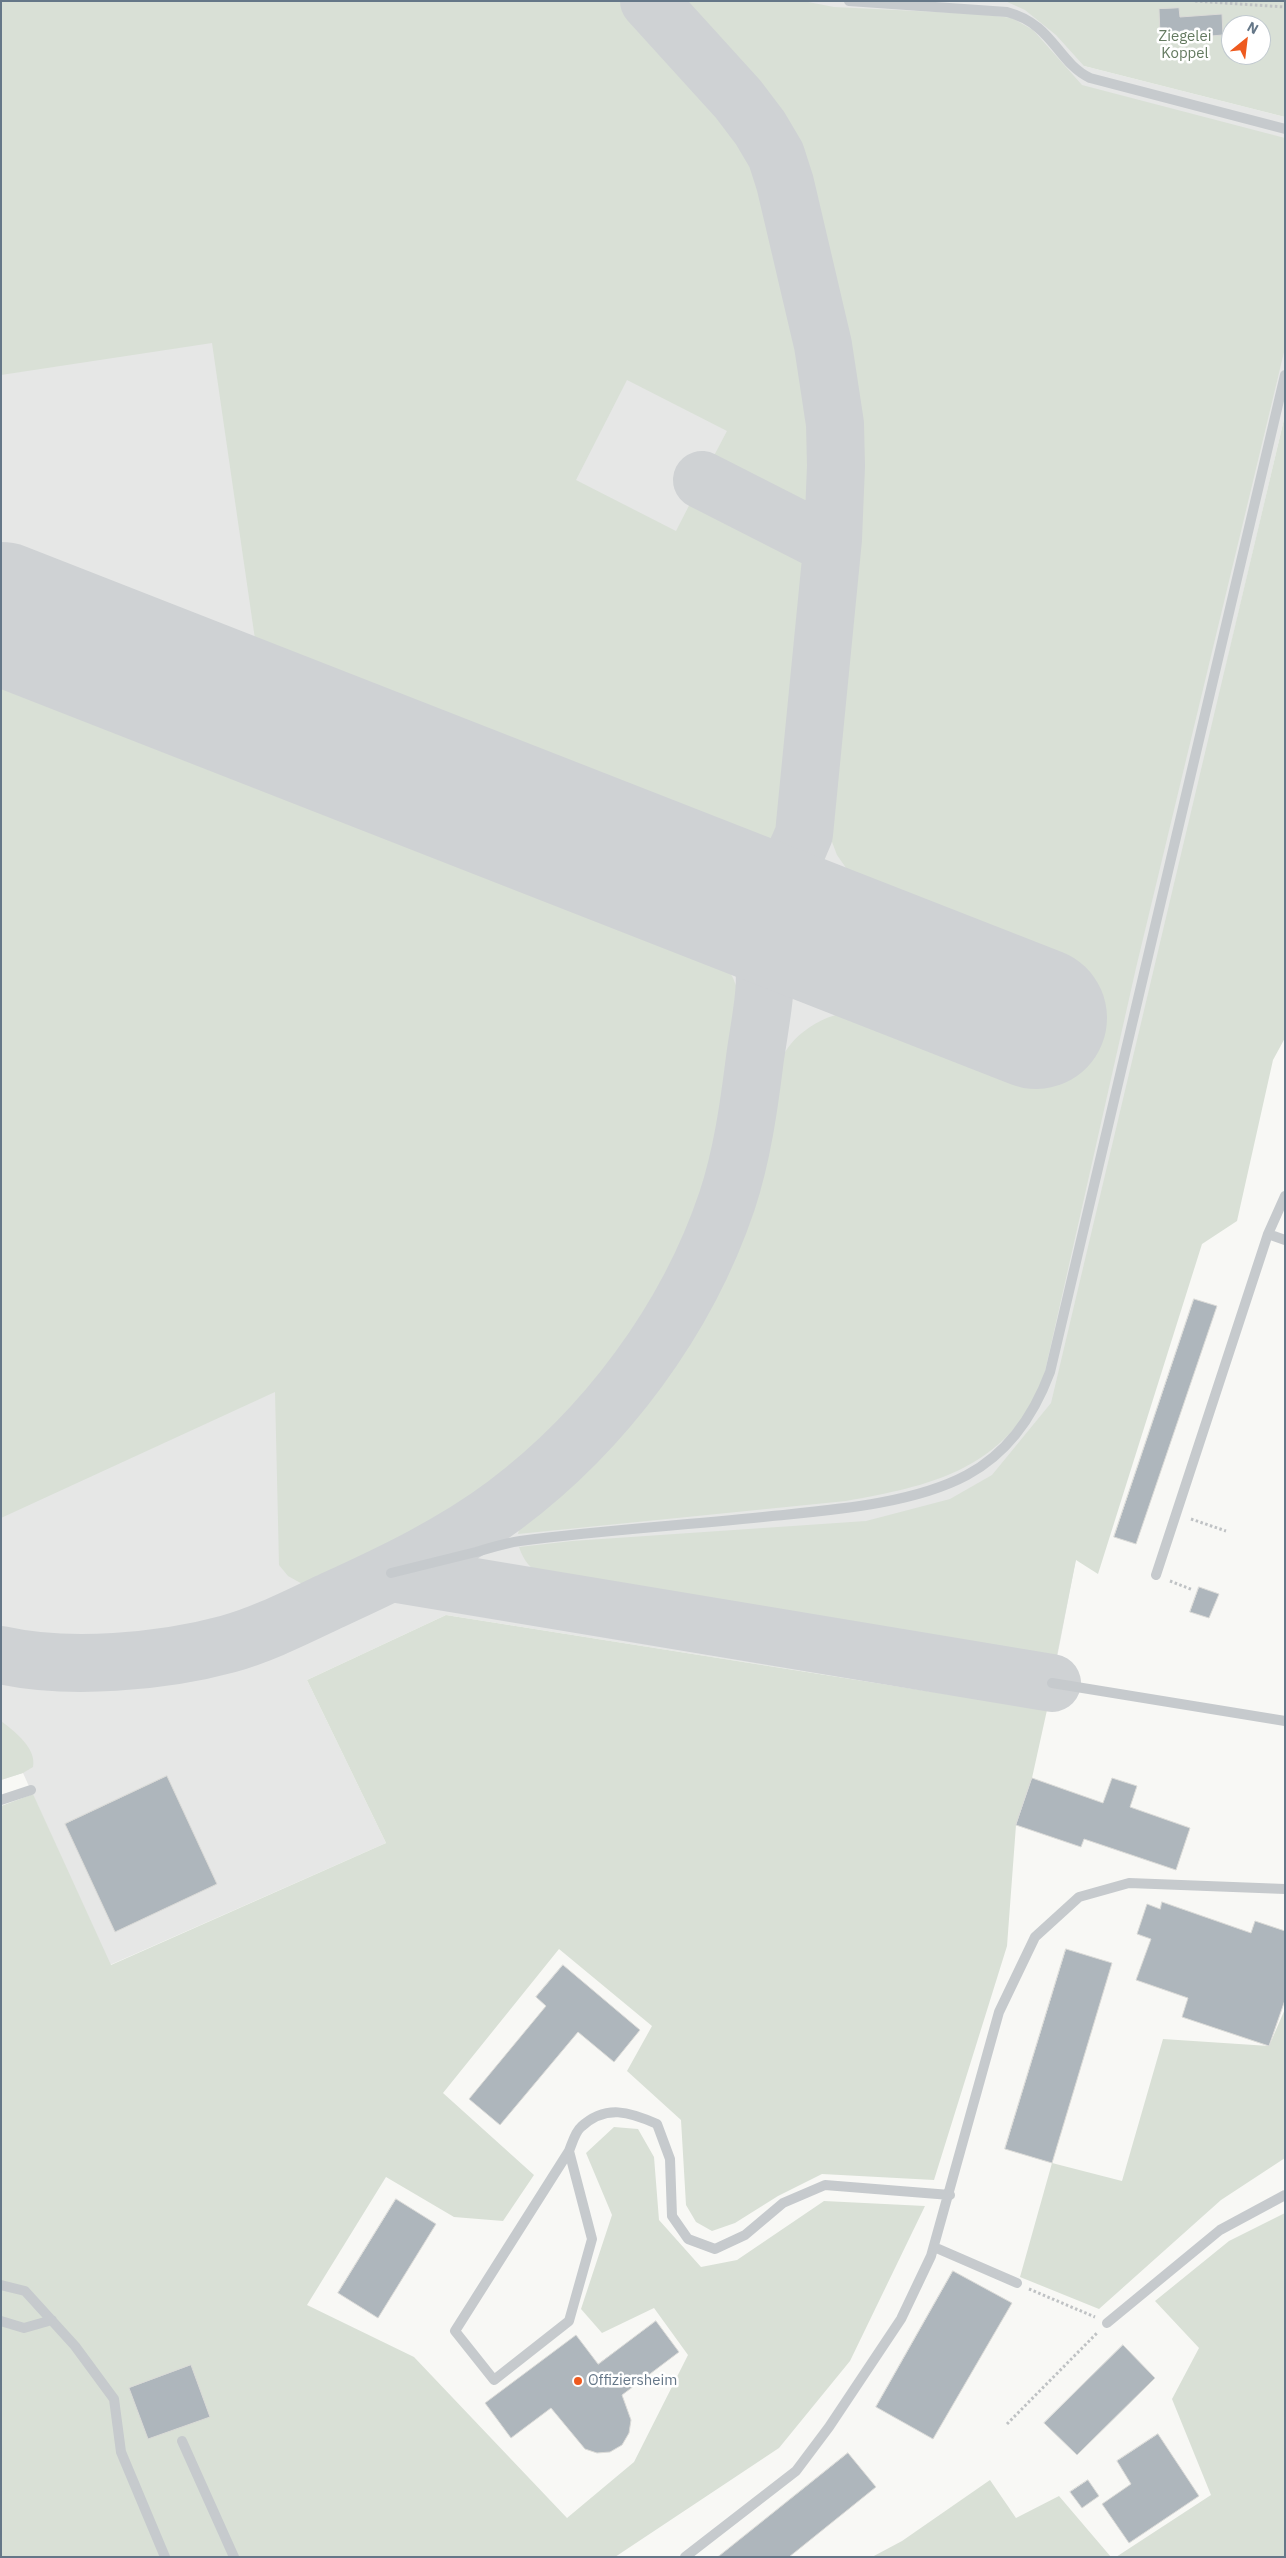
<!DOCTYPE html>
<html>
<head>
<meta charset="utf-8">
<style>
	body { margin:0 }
	#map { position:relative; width:1286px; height:2558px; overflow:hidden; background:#f8f8f5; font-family:"IBM Plex Sans",sans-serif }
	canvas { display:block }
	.frame { position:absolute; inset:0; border:2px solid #657788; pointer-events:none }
	.north { position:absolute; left:1221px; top:15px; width:50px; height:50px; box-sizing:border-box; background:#fff; border:1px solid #c1c9cf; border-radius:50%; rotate:29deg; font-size:14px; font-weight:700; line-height:20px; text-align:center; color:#657788 }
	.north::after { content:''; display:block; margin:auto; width:18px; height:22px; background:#ee5a1f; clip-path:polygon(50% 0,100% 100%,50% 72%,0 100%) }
</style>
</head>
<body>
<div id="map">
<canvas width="1286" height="2558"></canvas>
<div class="frame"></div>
<div class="north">N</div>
</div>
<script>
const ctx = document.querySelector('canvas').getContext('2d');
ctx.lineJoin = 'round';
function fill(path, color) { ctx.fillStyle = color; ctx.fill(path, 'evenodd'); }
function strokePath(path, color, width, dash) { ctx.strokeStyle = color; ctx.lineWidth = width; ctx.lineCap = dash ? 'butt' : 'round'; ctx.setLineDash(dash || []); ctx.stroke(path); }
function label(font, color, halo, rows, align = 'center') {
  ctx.font = font + ' "IBM Plex Sans",sans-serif'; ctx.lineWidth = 5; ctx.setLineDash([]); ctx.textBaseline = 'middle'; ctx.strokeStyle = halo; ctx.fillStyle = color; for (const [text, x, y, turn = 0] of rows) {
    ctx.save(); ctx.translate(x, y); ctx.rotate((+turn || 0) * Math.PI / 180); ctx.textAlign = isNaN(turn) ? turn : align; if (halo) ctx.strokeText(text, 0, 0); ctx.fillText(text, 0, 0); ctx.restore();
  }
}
const built = new Path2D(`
	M1,1H1108L1084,66L1285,117V415L1226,666L1076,1559L1047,1710L446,1615L307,1680L386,1843L110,1965L23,1773L1,1780Z`);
const green = new Path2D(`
	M1,1H619L645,24L731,122L758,166L809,372L816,503L809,509L801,511L707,469L727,431L627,380L576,480L676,531L696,492C740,512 777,525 812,559L789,814C782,830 772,839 757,847L257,653L212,343L1,375Z
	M677,1H803L834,7L978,14L1012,18L1033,30L1082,85L1285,138V348L1136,968L1041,1389C998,1471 930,1486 846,1501L518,1534C524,1503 560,1484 581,1462C599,1445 617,1426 632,1406C667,1362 694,1316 718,1265C734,1231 747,1195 757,1159C769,1112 764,1057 810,1027C825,1017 841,1012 859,1011L1026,1075L1067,968L874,892L851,875L837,855L829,834L827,812L853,544L854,422L826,270L804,177L791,147L776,118L753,86Z
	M1005,1H1285V117L1084,66L1056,35L1025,10ZM1231,25H1261V55H1231Z
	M1285,415V1038L1273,1060L1237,1221L1202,1244L1098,1574L1076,1560L1056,1660L552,1579C535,1573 525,1565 519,1547L572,1541L866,1521L950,1499L992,1475L1051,1403Z
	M1,675L713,953C718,959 726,965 730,972C750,1008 737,1052 731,1091C708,1240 644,1353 534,1456C502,1486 461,1509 423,1531C386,1552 347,1575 306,1586L288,1576L279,1565L275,1392L1,1518Z
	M446,1615L1047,1710L1032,1778L1016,1825L1007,1946L934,2180L822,2174L778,2196L735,2223L712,2231L696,2222L686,2205L681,2120L627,2071L652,2026L559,1949L443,2093L534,2175L503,2221L454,2217L386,2177L307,2305L414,2357L567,2518L634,2462L688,2355L654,2308L602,2333L581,2309L612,2215L586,2153L614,2127L638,2129L654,2157L659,2220L701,2267L737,2260L824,2201L925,2206L850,2361L779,2448L615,2557H1V1806L33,1794L111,1965L386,1843L307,1680Z
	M1,1721C14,1731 37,1748 33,1767L23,1773L1,1780Z
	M1285,2009V2158L1221,2200L1099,2309L1020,2277L1052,2163L1122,2181L1163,2039L1269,2046Z
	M1285,2213V2557H1116L1211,2495L1172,2399L1199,2348L1155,2301L1229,2241Z
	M990,2480L1016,2518L1059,2496L1111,2557H872L902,2541Z`);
const taxiway = new Path2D(`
	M649,1L738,99L760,128L776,155L785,183L823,345L835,424L836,466L833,539L804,834C793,862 777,894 743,894C731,894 717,890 704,888
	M702,480L814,537L833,539
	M391,1573L1052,1683
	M1,1655C68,1670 162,1662 228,1644C264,1634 299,1616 333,1600C392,1573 453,1544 505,1505C605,1430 687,1320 727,1201C742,1156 749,1106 755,1058C766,981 784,933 704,888`);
const runway = new Path2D(`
	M1,613L1036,1018`);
const building = new Path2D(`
	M1179,8L1180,17L1222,14L1223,35L1199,37V32L1160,35L1159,9Z
	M1194,1299L1217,1306L1136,1544L1114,1537Z
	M1199,1587L1219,1594L1209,1618L1190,1612Z
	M167,1776L217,1884L115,1932L65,1824Z
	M1032,1778L1103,1803L1112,1778L1137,1786L1130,1807L1190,1828L1176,1870L1084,1839L1081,1847L1016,1825Z
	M1162,1902L1251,1933L1255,1921L1285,1931V2000L1269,2046L1182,2017L1188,1998L1136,1980L1151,1939L1137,1934L1147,1904L1160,1909Z
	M1066,1949L1112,1963L1052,2163L1005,2149Z
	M563,1965L640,2030L614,2062L578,2032L500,2125L469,2099L546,2006L536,1997Z
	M396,2199L436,2224L378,2318L338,2293Z
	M953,2271L1012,2303L933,2439L876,2407Z
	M656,2321L679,2352L622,2395L631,2420L629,2433L622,2445L610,2452L597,2453L585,2449L551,2408L511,2438L485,2403L576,2335L598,2364Z
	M1123,2345L1155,2378L1077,2455L1044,2423Z
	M191,2365L210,2417L148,2439L129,2388Z
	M1158,2434L1199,2496L1129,2543L1102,2504L1131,2484L1117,2461Z
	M848,2453L876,2487L789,2557H718Z
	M1088,2480L1099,2496L1082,2508L1070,2492Z`);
const path = new Path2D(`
	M1195,1L1285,7
	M1191,1519L1226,1531
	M1170,1581L1193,1590
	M1029,2289L1095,2317
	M1007,2424L1097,2333`);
const lane = new Path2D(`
	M849,1L1007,12C1053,24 1057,62 1090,78L1285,129
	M1268,1234L1285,1240
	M391,1573C419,1566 447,1559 476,1552C490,1548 505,1543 520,1541C603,1530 688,1525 772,1516C832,1510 913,1504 967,1475C1008,1453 1034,1415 1050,1372L1285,375
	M1156,1575L1268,1234L1285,1196
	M1052,1683L1285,1721
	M1,1800L31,1790
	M569,2151L592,2239L569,2321L494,2380L455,2331L569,2151C572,2144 575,2132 581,2127C606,2104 630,2112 657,2124L670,2159L672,2216L688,2239L715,2249L745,2235L783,2203L825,2185L950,2195
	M934,2247L1017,2283
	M1,2285L25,2291L75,2346L114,2399L121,2452L165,2557
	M1,2321L24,2328L52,2320
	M1107,2323L1220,2230L1285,2195
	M182,2441L234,2557
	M685,2557L796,2471L829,2427L901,2319L931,2256L999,2012L1035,1937L1079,1897L1129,1883L1285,1889`);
const markers = [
	[578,2381,5,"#ee5a1f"]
];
const parkNames = [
	["Ziegelei",1185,37],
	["Koppel",1185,54]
];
const poiNames = [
	["Offiziersheim",588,2381]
];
fill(built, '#e6e7e6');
fill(green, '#d9e0d6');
strokePath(taxiway, '#cfd2d4', 58);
strokePath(runway, '#cfd2d4', 142);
fill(building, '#aeb6bc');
strokePath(building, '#dadad7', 1);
strokePath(path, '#bfc2c4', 3, [2.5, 2.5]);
strokePath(lane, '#c6cacd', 10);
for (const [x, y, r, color] of markers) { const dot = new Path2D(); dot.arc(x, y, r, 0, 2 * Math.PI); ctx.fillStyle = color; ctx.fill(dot); strokePath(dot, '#fff', 2); }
label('15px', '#647a60', '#fff', parkNames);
label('15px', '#657788', '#fff', poiNames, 'left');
</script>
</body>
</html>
